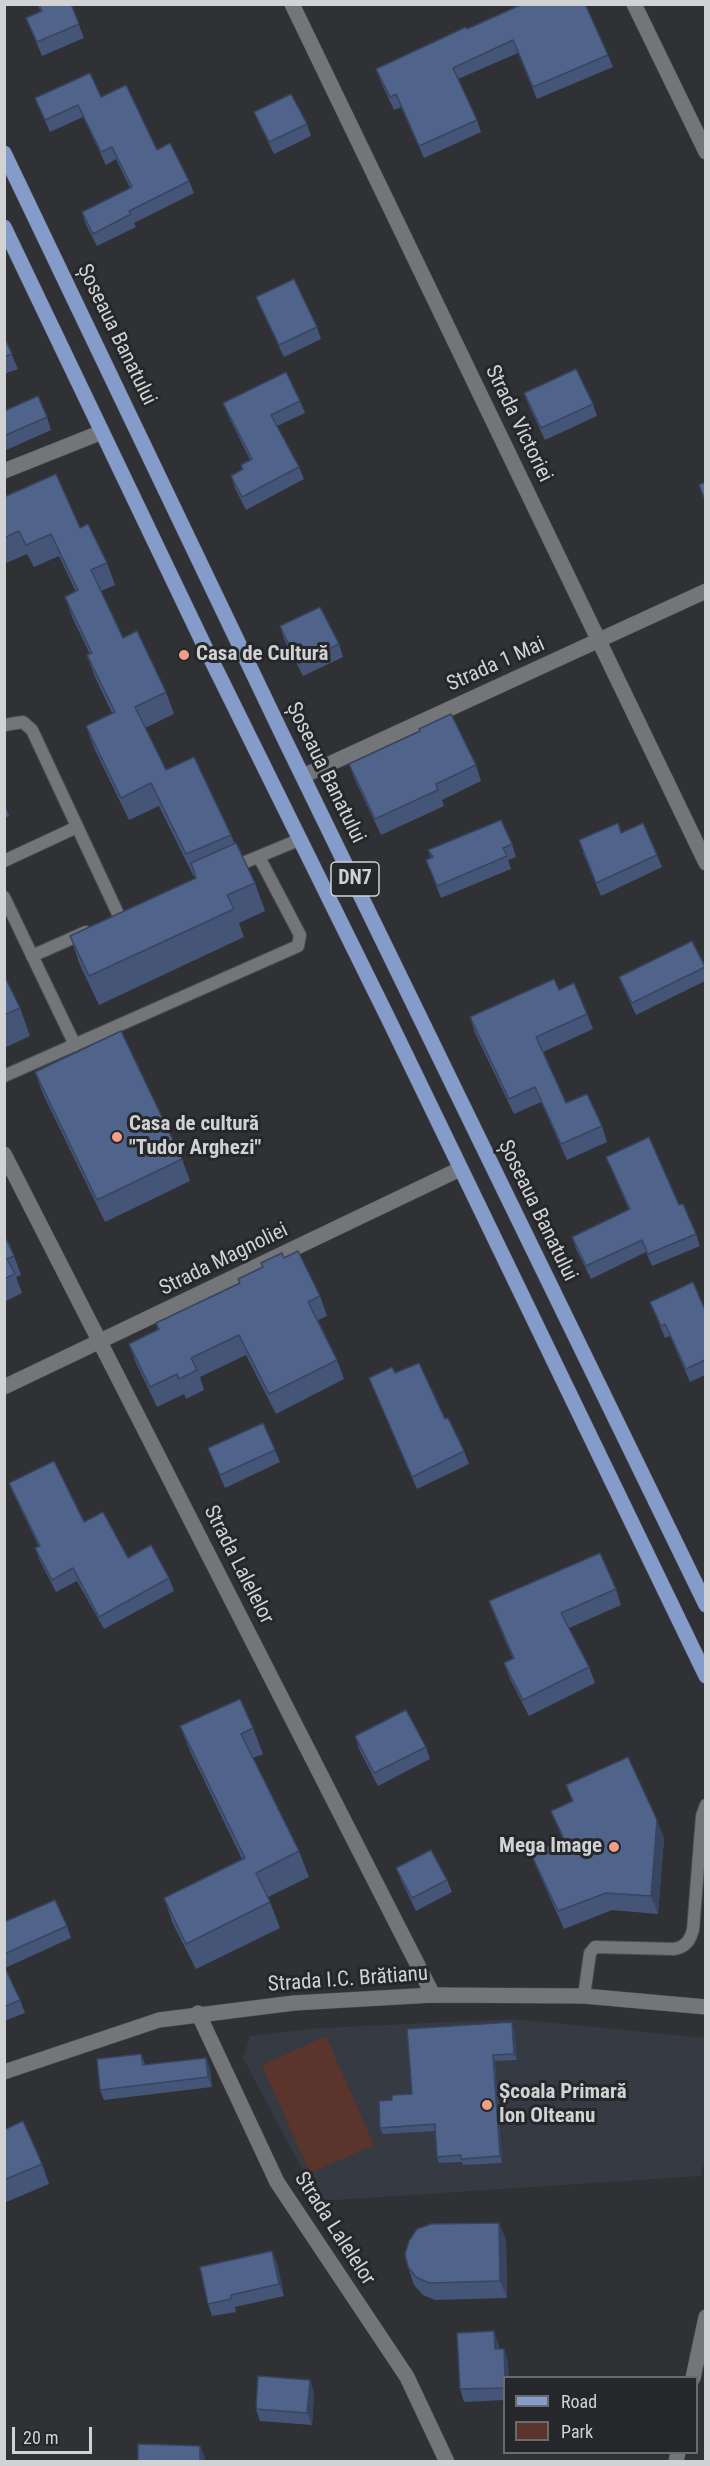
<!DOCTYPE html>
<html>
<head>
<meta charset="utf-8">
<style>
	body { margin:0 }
	#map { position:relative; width:710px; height:2466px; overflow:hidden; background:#2f3135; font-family:"Roboto Condensed",sans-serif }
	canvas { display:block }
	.frame { position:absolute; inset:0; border:6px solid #d1d2d4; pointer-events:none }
	.legend { position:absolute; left:503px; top:2376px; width:195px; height:78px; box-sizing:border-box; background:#25272b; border:2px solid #6a6b6f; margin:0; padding:8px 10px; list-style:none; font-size:18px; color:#d1d2d4 }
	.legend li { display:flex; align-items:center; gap:12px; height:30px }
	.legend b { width:30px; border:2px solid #6a6b6f }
	.scale { position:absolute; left:12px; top:2427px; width:80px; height:27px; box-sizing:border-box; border:3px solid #d1d2d4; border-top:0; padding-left:8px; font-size:18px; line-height:21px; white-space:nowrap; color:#d1d2d4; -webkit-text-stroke:4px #25272b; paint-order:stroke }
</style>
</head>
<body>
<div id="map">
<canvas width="710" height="2466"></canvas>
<div class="frame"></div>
<ul class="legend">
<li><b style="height:8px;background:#859bc9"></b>Road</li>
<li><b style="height:16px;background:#5b352b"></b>Park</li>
</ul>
<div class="scale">20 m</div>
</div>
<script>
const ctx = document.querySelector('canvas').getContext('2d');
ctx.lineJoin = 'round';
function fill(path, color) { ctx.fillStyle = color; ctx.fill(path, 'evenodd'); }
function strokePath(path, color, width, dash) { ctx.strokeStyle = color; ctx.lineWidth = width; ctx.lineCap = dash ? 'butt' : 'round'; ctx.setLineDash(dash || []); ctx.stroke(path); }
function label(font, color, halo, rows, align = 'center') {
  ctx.font = font + ' "Roboto Condensed",sans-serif'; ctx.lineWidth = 6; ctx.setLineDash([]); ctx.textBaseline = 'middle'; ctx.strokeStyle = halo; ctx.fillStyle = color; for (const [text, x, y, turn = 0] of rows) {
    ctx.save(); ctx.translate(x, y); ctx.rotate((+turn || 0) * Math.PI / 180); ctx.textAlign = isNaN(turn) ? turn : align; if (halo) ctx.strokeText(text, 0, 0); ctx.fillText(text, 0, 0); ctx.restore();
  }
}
const built = new Path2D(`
	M513,2019L705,2038L706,2152L701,2176L319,2201L243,2058L250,2036L321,2028Z`);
const green = new Path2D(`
	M326,2036L374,2145L310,2173L262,2065Z`);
const service = new Path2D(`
	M4,725L23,722L32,730L119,916
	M4,861L77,827
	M231,868L301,839
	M4,897L75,1045
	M32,956L86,932
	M4,1076L298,946L300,935L259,857
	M584,1996L590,1953L595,1947L674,1949C686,1947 690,1940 693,1930L702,1816L706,1805`);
const minor = new Path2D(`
	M292,4L706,863
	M634,4L706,152
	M4,471L102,432
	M303,776L706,591
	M4,1154L433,1995
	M4,1387L460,1169
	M198,2013L277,2182L407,2377L447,2462
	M693,2378L706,2317
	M676,2462L678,2452`);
const secondary = new Path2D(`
	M4,2072L159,2020L294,2003L433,1995L584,1996L706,2007`);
const primary = new Path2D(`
	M4,153L281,732L706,1605
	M4,227L204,645L389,1020L706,1676`);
const wall = new Path2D(`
	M37,4H71L84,38L42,56L26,18L41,12Z
	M467,29L608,55L613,67L537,99L518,53L458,79L477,120L481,132L424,158L401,107L394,110L381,82L376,69Z
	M101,97L189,181L194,193L134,223L136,227L97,246L86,225L82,212L130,188L116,159L106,165L83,117L50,132L35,98Z
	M254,112L307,124L311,136L274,154L259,124Z
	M256,297L317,327L321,339L284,357L261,309Z
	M4,337L18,369L4,374Z
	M524,393L593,404L597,416L545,440L529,406Z
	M300,401L305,413L277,426L299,467L304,479L246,510L235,488L231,476L242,470L241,465L250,460L228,415L223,403Z
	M4,411L47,417L51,430L4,451Z
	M4,497L80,528L107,563L115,585L101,591L123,638L166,692L174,714L145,728L166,770L231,835L235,844L255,883L265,911L239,923L244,937L99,1005L80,965L70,936L196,878L195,876L194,877L159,806L129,820L94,748L86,726L112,713L95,677L87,655L90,654L73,619L65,597L76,592L59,556L34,567L27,554L4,564Z
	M280,626L339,644L343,657L303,676L284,639Z
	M349,764L476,765L481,781L442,800L444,806L381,835L355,780Z
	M4,803L9,816L4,818Z
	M621,833L657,855L662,867L601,896L583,853Z
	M512,844L516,857L508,860L511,869L441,898L426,860L431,858L428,850Z
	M692,941L705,968V981L636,1015L624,989L619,977Z
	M4,975L20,1008L30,1036L4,1048Z
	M559,990L587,1014L593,1029L543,1052L566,1103L602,1126L607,1142L567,1160L541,1102L514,1114L475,1033L470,1017Z
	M35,1072L182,1159L190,1181L105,1222L43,1094Z
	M606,1157L679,1205L696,1234L700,1246L652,1266L646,1252L591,1279L576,1249L572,1237L629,1210Z
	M4,1235L10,1245L21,1275L16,1277L22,1293L4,1302Z
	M284,1258L320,1296L327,1316L318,1320L337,1360L344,1379L276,1414L246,1355L200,1377L204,1390L186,1399L184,1394L157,1407L136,1363L129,1344L158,1330L156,1323L239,1283L238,1279L262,1267L261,1263Z
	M650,1302L705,1310V1375L690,1382L670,1336L665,1338Z
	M369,1378L445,1419L464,1451L469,1464L417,1489Z
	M208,1448L275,1450L280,1462L225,1488Z
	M9,1483L84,1522L128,1558L169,1578L174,1591L104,1629L77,1581L56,1592L40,1561L35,1548L39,1547L14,1495Z
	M616,1589L621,1605L569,1628L589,1667L595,1683L529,1716L510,1679L504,1663L513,1659L495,1617L489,1601Z
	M180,1726L253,1728L263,1754L253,1758L299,1851L309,1877L268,1897L280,1928L196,1969L173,1924L164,1898L242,1859L190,1751Z
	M355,1736L426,1747L430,1759L378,1786L359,1749Z
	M566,1785L664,1838L658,1914L612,1910L564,1929L538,1871L531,1854L563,1839L551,1811L572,1801Z
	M396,1868L447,1880L452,1892L416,1911L401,1880Z
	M4,1922L67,1926L71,1938L5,1968L20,2000L25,2013L4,2021Z
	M514,2028L517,2060L495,2061L502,2163L463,2165L462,2162L439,2163L437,2157L435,2131L383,2134L380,2128L392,2100L412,2094Z
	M141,2054L145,2064L210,2068L212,2087L104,2100L100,2090Z
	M4,2130L42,2164L49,2184L4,2203Z
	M499,2223L506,2240L507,2298L435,2300L423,2295L414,2285L408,2267Z
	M277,2263L284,2296L235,2307L236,2312L212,2316L208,2304Z
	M498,2343L499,2349L508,2361L504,2378V2400L464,2402L460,2389Z
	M310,2380L314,2393L312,2425L260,2421L256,2409Z`);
const shadedWall = new Path2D(`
	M657,1820L664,1838L658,1914L651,1896Z
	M512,2022L514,2028L517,2060L514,2054Z
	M493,2055L495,2061L502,2163L500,2156Z
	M206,2058L210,2068L212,2087L208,2077Z
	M499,2223L506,2240L507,2298L500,2281Z
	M272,2251L277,2263L284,2296L279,2284Z
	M494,2331L498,2343L499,2361L495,2349Z
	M504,2349L508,2361L509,2378H505Z
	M310,2380L314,2393L312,2425L307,2413Z
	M200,2446L205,2458V2462H200Z`);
const building = new Path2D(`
	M39,4H71L79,24L37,42L26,18L42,11Z
	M523,4H585L608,55L533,87L513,40L453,68L477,120L419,146L396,94L390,97L376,69L466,27L467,29Z
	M90,73L101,97L126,85L157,150L170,143L189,181L129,211L131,214L93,234L82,212L132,187L112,147L101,152L78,105L45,120L35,98Z
	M291,94L307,124L269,142L254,112Z
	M294,279L317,327L279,345L256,297Z
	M4,337L12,354L4,357Z
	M576,369L593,404L541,428L524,393Z
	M286,372L300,401L271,415L299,467L242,497L231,476L243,469L241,465L252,459L223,403Z
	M38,396L47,417L4,436V411Z
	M56,474L80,528L88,524L107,563L91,570L123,638L137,631L166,692L135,707L166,770L194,757L231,835L186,854L151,783L121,798L86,726L115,712L87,655L92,653L65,597L78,590L51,534L26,545L19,531L4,538V497Z
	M705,482V500L699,485Z
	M320,607L339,644L298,664L280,626Z
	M451,714L476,765L436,784L438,790L375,819L349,764L420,731L419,729Z
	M501,820L512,844L503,848L507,856L437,886L426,860L433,857L428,850Z
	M618,823L621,833L643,823L657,855L596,883L579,840Z
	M236,843L255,883L227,895L234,909L89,976L70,936L196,878L191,863Z
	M692,941L705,967L632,1003L619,977Z
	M4,975L20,1008L4,1015Z
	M554,979L559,990L574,983L587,1014L536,1037L566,1103L587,1094L602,1126L561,1144L535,1087L509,1099L470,1017Z
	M121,1031L182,1159L97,1200L35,1072Z
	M649,1137L679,1205L683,1204L696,1234L648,1254L642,1240L586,1266L572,1237L630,1209L606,1157Z
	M4,1235L14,1256L7,1259L15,1274L4,1279Z
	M298,1251L320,1296L308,1302L337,1360L269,1394L239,1335L191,1358L197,1370L179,1379L177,1374L150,1387L129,1344L159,1329L156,1323L240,1283L238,1279L263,1267L261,1263L282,1253L284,1258Z
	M693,1282L705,1310V1360L686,1369L665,1324L661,1326L650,1302Z
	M419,1363L445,1419L448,1418L464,1451L412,1477L369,1378L392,1367L395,1373Z
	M263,1423L275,1450L220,1475L208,1448Z
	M54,1461L84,1522L103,1512L128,1558L151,1545L169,1578L99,1617L73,1568L52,1580L35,1548L40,1546L9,1483Z
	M600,1553L616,1589L561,1613L589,1667L523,1700L504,1663L514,1658L489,1601Z
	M240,1699L253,1728L241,1734L299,1851L256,1873L270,1902L186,1944L164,1898L245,1858L180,1726Z
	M406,1710L426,1747L374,1773L355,1736Z
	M628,1757L657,1820L651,1896L606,1893L558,1911L531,1854L564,1839L551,1811L573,1801L566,1785Z
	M431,1850L447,1880L412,1898L396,1868Z
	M55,1900L67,1926L4,1954V1922Z
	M4,1966L20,2000L4,2007Z
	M512,2022L514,2054L493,2055L500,2156L461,2159V2155L437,2157L435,2124L380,2128L379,2101L392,2100V2095L412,2094L407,2029Z
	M141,2054L143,2065L206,2058L208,2077L100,2090L97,2059Z
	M23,2121L42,2164L4,2180V2130Z
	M499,2223L500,2281L429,2283L416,2277L408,2267L405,2254L409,2241L417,2229L431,2224Z
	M272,2251L279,2284L231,2295V2299L208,2304L200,2267Z
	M494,2331L495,2349H504L505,2378L504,2388L460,2389L457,2333Z
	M258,2376L310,2380L307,2413L256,2409Z
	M138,2444L200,2446V2462H138Z`);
const markers = [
	[184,655,6,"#f49e87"],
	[117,1137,6,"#f49e87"],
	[614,1847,6,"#f49e87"],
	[487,2105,6,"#f49e87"]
];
const shields = [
	[355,879,48]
];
const shieldNames = [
	["DN7",355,879]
];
const streetNames = [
	["Șoseaua Banatului",116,335,64],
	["Strada Victoriei",518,424,64],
	["Strada 1 Mai",496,665,-24],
	["Șoseaua Banatului",325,773,64],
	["Șoseaua Banatului",537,1211,64],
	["Strada Magnoliei",224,1260,-26],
	["Strada Lalelelor",238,1565,63],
	["Strada I.C. Brătianu",348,1980,-4],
	["Strada Lalelelor",334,2229,57]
];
const poiNames = [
	["Casa de Cultură",196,655],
	["Casa de cultură",129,1125],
	["\"Tudor Arghezi\"",129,1149],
	["Mega Image",602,1847,"right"],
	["Școala Primară",499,2093],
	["Ion Olteanu",499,2117]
];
fill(built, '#353a43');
fill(green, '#5b352b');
strokePath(service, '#4b4d50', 14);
strokePath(minor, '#4b4d50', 16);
strokePath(secondary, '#4b4d50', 16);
strokePath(primary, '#4b4d50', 16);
strokePath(service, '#737579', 12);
strokePath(minor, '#737579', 15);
strokePath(secondary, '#737579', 15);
strokePath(primary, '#859bc9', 15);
fill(wall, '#445578');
fill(shadedWall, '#374561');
fill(building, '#4f638b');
strokePath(building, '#374561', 1.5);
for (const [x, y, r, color] of markers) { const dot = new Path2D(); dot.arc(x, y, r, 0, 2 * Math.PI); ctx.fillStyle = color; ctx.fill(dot); strokePath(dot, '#25272b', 2); }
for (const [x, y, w] of shields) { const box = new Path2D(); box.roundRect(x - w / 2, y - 17, w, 34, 4.5); ctx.fillStyle = '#25272b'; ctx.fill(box); strokePath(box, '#d1d2d4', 1.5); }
label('bold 20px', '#d1d2d4', null, shieldNames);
label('21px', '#d1d2d4', '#25272b', streetNames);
label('bold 21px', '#d1d2d4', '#25272b', poiNames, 'left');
</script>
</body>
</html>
